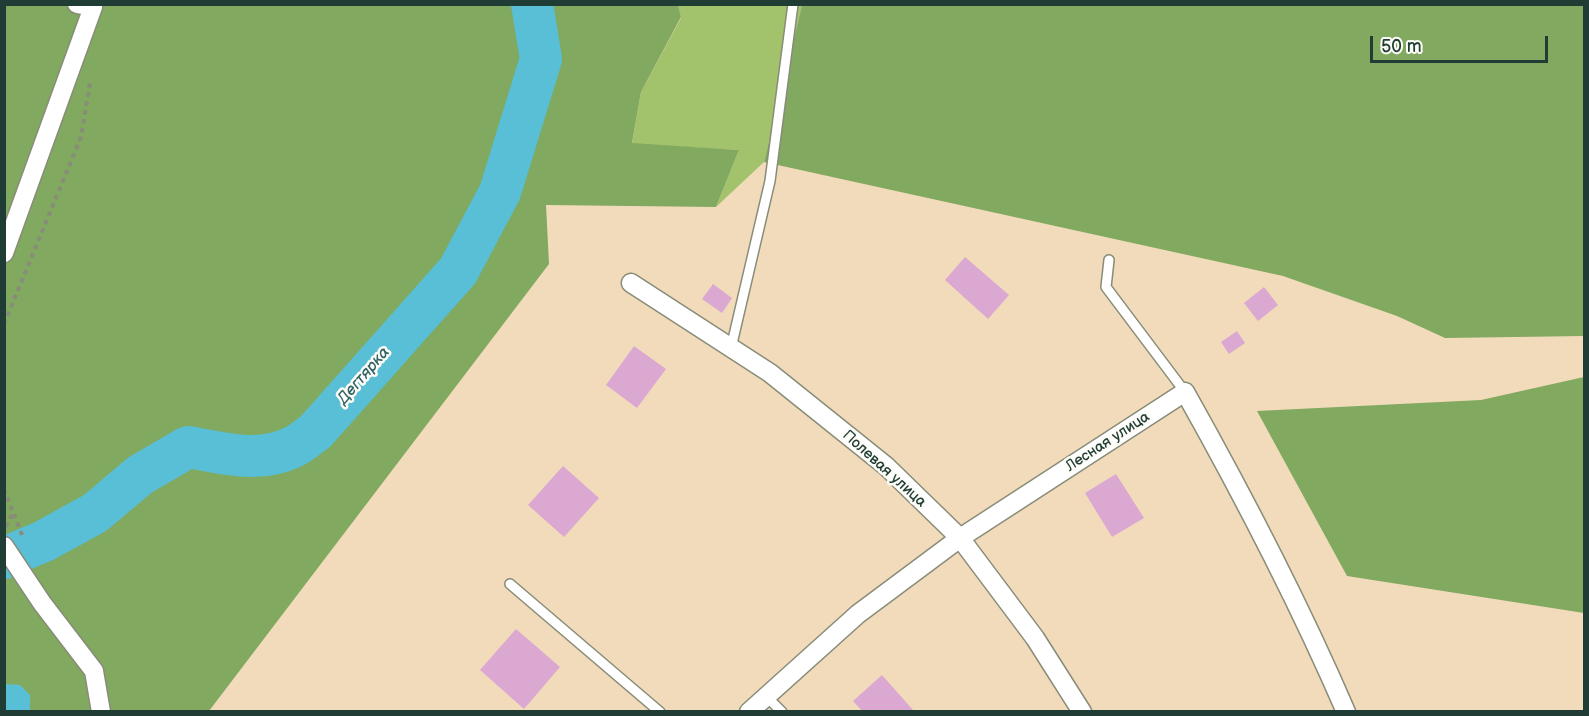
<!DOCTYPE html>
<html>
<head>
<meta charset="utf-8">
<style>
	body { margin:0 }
	#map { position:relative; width:1589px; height:716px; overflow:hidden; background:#f2dbbb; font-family:"Balsamiq Sans",sans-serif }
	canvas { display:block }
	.frame { position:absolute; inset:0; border:6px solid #1f3d34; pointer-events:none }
	.scale { position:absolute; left:1370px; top:36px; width:178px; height:27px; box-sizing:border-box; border:3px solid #1f3d34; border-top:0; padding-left:8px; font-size:18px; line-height:21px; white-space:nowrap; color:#1f3d34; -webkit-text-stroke:4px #fdfcf7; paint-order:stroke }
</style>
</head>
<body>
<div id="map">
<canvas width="1589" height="716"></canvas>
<div class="frame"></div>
<div class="scale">50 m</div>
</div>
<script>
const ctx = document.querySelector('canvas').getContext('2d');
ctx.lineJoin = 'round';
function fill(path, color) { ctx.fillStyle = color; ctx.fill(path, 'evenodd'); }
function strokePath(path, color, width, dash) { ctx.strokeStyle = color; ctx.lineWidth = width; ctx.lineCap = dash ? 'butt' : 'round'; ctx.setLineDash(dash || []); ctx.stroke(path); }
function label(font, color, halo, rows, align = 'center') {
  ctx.font = font + ' "Balsamiq Sans",sans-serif'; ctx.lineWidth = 5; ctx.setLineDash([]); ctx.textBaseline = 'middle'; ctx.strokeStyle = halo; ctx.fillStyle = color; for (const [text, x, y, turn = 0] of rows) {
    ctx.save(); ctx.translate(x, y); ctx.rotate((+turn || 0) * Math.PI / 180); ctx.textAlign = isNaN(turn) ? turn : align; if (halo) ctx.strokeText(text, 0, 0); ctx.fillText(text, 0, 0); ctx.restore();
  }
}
const green = new Path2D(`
	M678,5H802L764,162L716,207L739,150L632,144L641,92L681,18Z`);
const forest = new Path2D(`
	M4,5H678L681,17L641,92L632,143L739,150L716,207L546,205L549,264L209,711H5Z
	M802,5H1584V336L1445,338L1397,316L1283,276L764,162Z
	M1584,377V613L1347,576L1257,411L1481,400Z`);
const water = new Path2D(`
	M5,684L20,685L30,695V711H5Z`);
const river = new Path2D(`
	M4,558L44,541L95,513L140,475L188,447C224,453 258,464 293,447C302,443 309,436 316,431L458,271L500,192L541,59L532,4`);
const building = new Path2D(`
	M965,257L1009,295L988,319L945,280Z
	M713,284L732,298L722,313L702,299Z
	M1264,287L1278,305L1258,321L1244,303Z
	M1237,331L1245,343L1229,354L1221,342Z
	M634,346L666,369L637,408L606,385Z
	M563,466L599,498L564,537L528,505Z
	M1116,474L1144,518L1112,537L1085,493Z
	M516,629L560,667L524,709L480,670Z
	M882,675L913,710L912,712H863L853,701Z`);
const path = new Path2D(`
	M4,324L81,137L90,83
	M4,489L22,535
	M6,527L13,512`);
const lane = new Path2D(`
	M1109,260L1106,287L1185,392
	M731,348L770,181L793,4
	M510,584L660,712
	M766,696L782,712`);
const street = new Path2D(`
	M4,253L93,7L77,4
	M631,283L770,373L886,466L960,538L1035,638L1082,712
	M4,546L42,603L94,671L101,712
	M749,712L858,614L960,538L1185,392C1244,497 1298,601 1346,712`);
const streetNames = [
	["Лесная улица",1108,442,-33],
	["Полевая улица",884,469,42]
];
const waterNames = [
	["Дегтярка",364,376,-49]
];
fill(green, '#a2c36b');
fill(forest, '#81a95f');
fill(water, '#58bfd6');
strokePath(river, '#58bfd6', 42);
fill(building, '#daa8d1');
strokePath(lane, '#888c78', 12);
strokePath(street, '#888c78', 21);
strokePath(path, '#888c78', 4, [4.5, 4.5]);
strokePath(lane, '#fff', 9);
strokePath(street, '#fff', 18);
label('15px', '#1f3d34', '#fdfcf7', streetNames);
label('italic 16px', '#306465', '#fdfcf7', waterNames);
</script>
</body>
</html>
